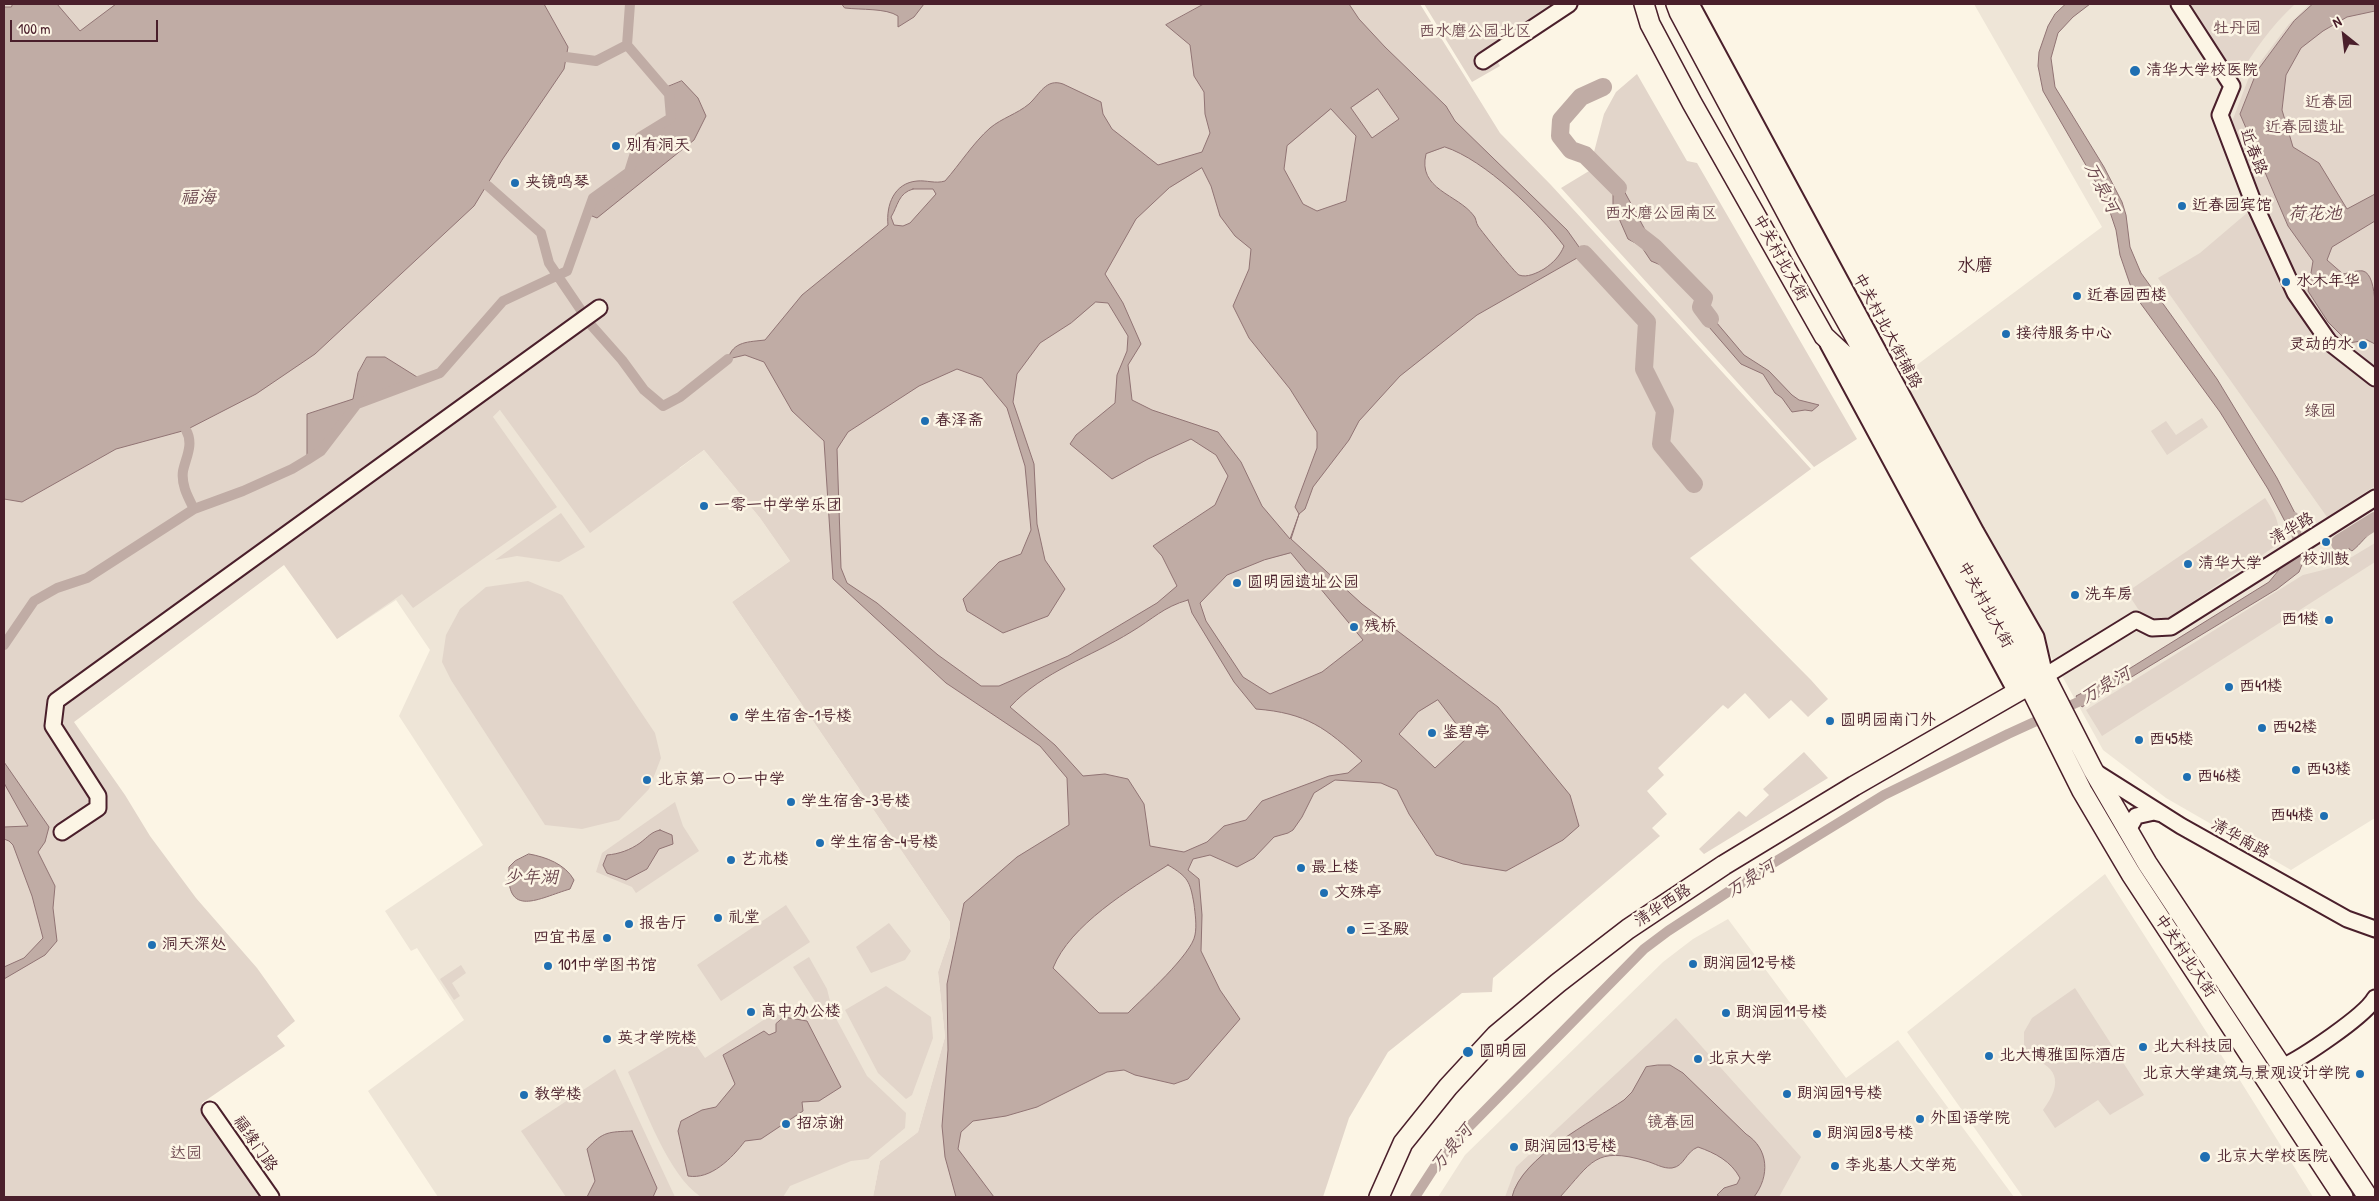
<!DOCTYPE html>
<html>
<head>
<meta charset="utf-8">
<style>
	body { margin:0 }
	#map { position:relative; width:2379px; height:1201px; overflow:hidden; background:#fcf5e5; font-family:"Patrick Hand",sans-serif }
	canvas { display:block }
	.frame { position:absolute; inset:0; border:5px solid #4a1f2b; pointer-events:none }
	.north { position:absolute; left:2319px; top:10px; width:50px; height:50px; -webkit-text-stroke:4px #fcf5e5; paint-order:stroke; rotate:331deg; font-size:14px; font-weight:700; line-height:20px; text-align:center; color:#4a1f2b }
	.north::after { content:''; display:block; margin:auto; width:18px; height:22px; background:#4a1f2b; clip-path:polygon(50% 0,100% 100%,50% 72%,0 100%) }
	.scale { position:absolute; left:10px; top:20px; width:148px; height:22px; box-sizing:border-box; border:2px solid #4a1f2b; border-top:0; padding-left:6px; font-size:15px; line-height:18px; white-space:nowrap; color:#4a1f2b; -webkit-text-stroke:4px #fcf5e5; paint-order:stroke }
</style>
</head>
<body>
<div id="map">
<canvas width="2379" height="1201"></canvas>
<div class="frame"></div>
<div class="north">N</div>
<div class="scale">100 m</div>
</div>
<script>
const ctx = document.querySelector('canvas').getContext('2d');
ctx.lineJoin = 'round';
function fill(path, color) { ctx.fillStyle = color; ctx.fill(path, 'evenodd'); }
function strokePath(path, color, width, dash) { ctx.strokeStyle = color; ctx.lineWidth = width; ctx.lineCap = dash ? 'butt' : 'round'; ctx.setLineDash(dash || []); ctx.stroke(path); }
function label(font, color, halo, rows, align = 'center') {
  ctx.font = font + ' "Patrick Hand","LXGW WenKai TC",sans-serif'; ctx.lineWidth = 5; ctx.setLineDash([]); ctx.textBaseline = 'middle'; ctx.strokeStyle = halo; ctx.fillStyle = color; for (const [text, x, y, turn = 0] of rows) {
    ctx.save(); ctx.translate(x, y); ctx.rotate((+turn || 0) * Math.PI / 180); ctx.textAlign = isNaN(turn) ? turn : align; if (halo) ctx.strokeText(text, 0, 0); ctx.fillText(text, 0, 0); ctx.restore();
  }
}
const built = new Path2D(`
	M1974,4H2375V818L2291,870L2166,798L2103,750L1898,379L2102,227Z
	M500,410L680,468L704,450L760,518L790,561L732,602L950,922V937L938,972L945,1037L918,1132L880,1161L873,1197H438L368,1091L464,1020L417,948L411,951L385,911L483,845L399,716L430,650L396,600L337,639L493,417Z
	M2105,874L2234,1075L2236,1074L2313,1197H2023L1907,1032Z
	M1728,919L1846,1078L1898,1040L2014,1197H1438L1465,1155L1663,962L1693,939Z`);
const green = new Path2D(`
	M4,4H1420L1500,133L1551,185L1811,469L1690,558L1811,680L1828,699L1808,717L1791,700L1769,719L1745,693L1728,709L1723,705L1658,768L1664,775L1647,791L1667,814L1652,828L1660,836L1493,978L1492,992L1462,993L1388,1052L1349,1118L1323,1197H873L880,1161L918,1132L945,1037L938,972L950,937V922L732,602L790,561L760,518L704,450L590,533L500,410L493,417L557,507L413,608L402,594L337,639L284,565L74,722L125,795L150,836L196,898L257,968L295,1021L277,1036L285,1046L202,1103L269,1197H4Z
	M1424,4H1581L1494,55L1500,66L1472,82Z
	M2190,4H2295C2271,26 2254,51 2237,79Z
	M2310,4H2375V373L2360,361L2311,313L2257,197L2230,127L2249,77L2289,24Z
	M1637,74L1687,161L1697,163L1857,439L1814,467L1561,188L1589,171L1604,114L1616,92Z
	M2247,213L2288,292L2375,385V486L2327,517L2158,278L2200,253Z
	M2202,418L2208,427L2167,455L2151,431L2166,421L2176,435Z
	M2265,498C2276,515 2282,526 2277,545L2168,618L2151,619L2138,609L2127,592Z
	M561,513L585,547L559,562L517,556L495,560Z
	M2375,543V562L2102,736L2086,710L2303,575L2335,567Z
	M528,581L562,595L655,733L661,758L649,789L619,820L582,829L545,825L451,680L442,662L446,635L460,609L486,587Z
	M1804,752L1828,778L1704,854L1699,849L1739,811L1746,817L1769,795L1763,789Z
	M675,802L683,826L699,851L636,893L632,887L596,872L602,853Z
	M786,905L810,942L721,1001L697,965Z
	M889,923L911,951L905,960L871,973L856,947Z
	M809,957L827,989L833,1013L867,1076L906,1113L905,1128L868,1159L851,1161L790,1186L783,1197H701C668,1175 645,1108 628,1072L689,1035L705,1058L782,1008L787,1015L797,1008L802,1016L818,1006L793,967Z
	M461,965L466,973L452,983L460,996L454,1000L440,979Z
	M886,986L931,1017L933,1038L912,1095L906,1099L878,1073L845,1010Z
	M2075,988L2144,1095L2110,1115L2098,1100L2055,1128L2043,1110C2064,1082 2058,1064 2024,1057V1032L2032,1018Z
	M1676,1018L1801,1157L1779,1197H1505L1516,1167Z
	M615,1069L675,1197H566L521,1131Z`);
const water = new Path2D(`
	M13,4H57L80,31L116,4H544L568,47L564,69L502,160L474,206L315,354L256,394L186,430L116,449L22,502L4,499V7H11Z
	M842,4H924L914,17L898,27V16C886,8 861,10 845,8Z
	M1204,4H1349L1359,19L1385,47L1446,106L1455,121L1567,230L1584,254L1477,315L1400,376L1359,421L1349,440L1313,487L1305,509L1299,514L1291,539L1362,604L1498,707L1570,795L1579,826L1563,840L1506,871L1463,864L1436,855L1409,814L1397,790L1381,783L1335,780L1314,793L1302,817L1293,830L1288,833L1274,837L1254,858L1237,867L1210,855L1193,859L1188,870L1199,879L1202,915L1201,951L1220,990L1240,1019L1188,1079L1174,1084L1135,1075L1124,1070L1107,1072L1037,1107L1006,1116L973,1121L961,1132L958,1149L994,1197H956L945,1157L942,1126L948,1050L947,984L964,903L1017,857L1069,825L1067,778L1040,746L946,683L833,579L824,441L792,411L764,362L745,355L728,359C733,341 749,342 765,340L802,295L888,225C886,205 894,183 917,181C927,180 935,184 945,181C960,164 973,143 990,128C1002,118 1017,114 1029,104C1040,94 1046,78 1063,84L1101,102L1103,114L1112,129L1158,165L1202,152L1210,133L1205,114L1204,92L1194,76L1190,45L1166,25ZM1378,89L1399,119L1372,138L1351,108ZM1331,109L1356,136L1346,201L1317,211L1303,204L1284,169L1287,146ZM1445,147C1485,160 1539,213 1564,246C1560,256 1553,263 1544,269C1537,273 1527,278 1519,275C1516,274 1482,232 1478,226C1476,223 1476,218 1474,216C1458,194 1417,190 1426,154ZM1202,168L1211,186L1220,216L1235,236L1251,249L1249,269L1233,306L1249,338L1290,389L1317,432V448L1295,507L1299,514L1290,539L1262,506L1241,462L1218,432L1152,410L1132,400L1128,365L1141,344L1123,303L1105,274L1136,219L1169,188ZM913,189H933L936,194L910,223L903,226L894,225L891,217C898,206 898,193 913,189ZM1096,302L1108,303L1128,336L1127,351L1117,375L1115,403L1076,435L1070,444L1112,479L1148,459L1191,439L1216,455L1228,476L1215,505L1153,546L1162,556L1177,586L1157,603L1068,656L999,686H981L938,655L877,603L847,583L841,568L837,449L848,432L919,386L957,369L982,378L1007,408L1025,466L1031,530L1021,554L999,562L963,599L967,611L1003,633L1048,616L1065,589L1045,560L1037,524L1034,464L1013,402L1017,374L1040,343L1071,323ZM1291,553L1363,640L1322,672L1270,694L1243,677L1206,621L1200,603L1227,575L1264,560ZM1188,600L1192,613L1234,682L1256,709C1307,713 1326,728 1362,761L1348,773L1329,776L1262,801L1246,820L1224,826L1207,842L1184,852L1150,846L1144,804L1128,779L1105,774L1083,776L1055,745L1010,707C1043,671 1091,657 1131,632C1153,619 1163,607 1188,600ZM1438,700L1467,738L1435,768L1399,734L1418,712ZM1168,865C1188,877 1190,881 1194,904C1195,913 1197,925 1195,935C1192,954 1143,998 1128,1013H1099L1053,968C1070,925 1130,889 1168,865Z
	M2066,4H2090L2073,17L2058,33L2051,58L2055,87L2104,167L2122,202L2126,215L2130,247L2141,273L2217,379L2277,478L2299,521L2300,529L2291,533L2268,489L2220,412L2133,293L2120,255L2116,230L2106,200L2043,91L2038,66L2039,52L2048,26L2055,14Z
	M2313,4H2375V11L2347,17L2323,31L2301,48L2286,75L2282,110L2293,147L2319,163L2347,209L2375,194V221L2332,247L2327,260L2343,274C2349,273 2357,270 2363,271C2379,275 2375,328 2375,344L2367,340L2349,343L2328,322L2308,291L2313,261L2288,226L2240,114L2257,71L2294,21Z
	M682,81L698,98L706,116L694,140L597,218L587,214L593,198L629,172L640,137L671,118L669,94L665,88Z
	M1603,169L1616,183L1622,187L1657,252L1669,257L1706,300L1705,309L1744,355L1769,371L1792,395L1799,400L1819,405L1812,411L1805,410L1792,412L1782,398L1775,393L1763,374L1741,364L1696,312V298L1676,273L1668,271L1663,266L1651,261L1641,246L1628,239L1613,205V193L1600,174Z
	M367,357H385L417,377L418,381L357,404L321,451L307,460V414L353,399L358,373Z
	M2375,520V530C2366,535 2361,544 2352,551L2349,549L2346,538Z
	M2300,553L2305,557L2299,572L2277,589L2082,707L2076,696L2124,672L2269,582L2283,565Z
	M4,762L49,827L45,842L38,852L55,886L53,908L57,941L45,955L4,979V967L24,958L43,938L32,896L13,845L9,841L4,839V827L28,826L4,783Z
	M660,830L672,835L673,844L659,849L647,869L626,880L607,873L603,865L607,855C619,854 630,850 640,843C648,837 651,832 660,830Z
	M529,854C546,857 565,864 574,880L570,889C539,898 505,920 509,867L515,861Z
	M784,1017L807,1021L841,1087L819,1101L802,1102L803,1111L761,1139L745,1141C732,1158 711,1180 688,1176L678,1131L681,1121L702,1110L716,1107L735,1084L723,1055L764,1031L769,1035L776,1032V1024Z
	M1658,1065H1670L1683,1073L1746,1134C1769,1149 1770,1176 1754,1197H1720L1717,1195L1724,1188L1737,1184L1740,1178C1731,1161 1715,1153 1698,1147C1685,1152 1685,1166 1672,1168C1663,1169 1654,1163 1646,1161C1595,1146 1592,1162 1560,1197H1512C1521,1157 1592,1122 1624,1100L1632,1092L1646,1067Z
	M632,1131L657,1188L653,1197H587L595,1181L587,1149C603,1131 609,1132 632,1131Z`);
const canal = new Path2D(`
	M566,57L596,61L627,45
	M488,186L541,233L549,263L591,325L622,360L644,390L663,406L680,397L728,359
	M186,430C194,444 186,457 183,471C181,485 188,497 194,509
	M2294,517L2299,552
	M4,645L34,601L57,588L87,578L194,509L243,491L292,469L307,460L321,451L357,404L440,373L503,301L567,271L593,198L629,172L640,137L671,118L669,94L627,45L630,4
	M1415,1197L1441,1157L1461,1135L1644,949L1668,931L1760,871L1884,795L2008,734L2089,697`);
const river = new Path2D(`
	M1603,87L1581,97L1561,120L1560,136L1571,150L1585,155L1618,188
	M1636,233L1654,247L1704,298L1701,307L1710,319
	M1584,254L1647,322L1644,369L1665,411L1661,444L1694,484
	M2340,543L2375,521`);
const minor = new Path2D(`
	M1691,4L1976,532L2036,637L2045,676L2136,620L2152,628L2171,627L2375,498
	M2179,4L2232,86L2220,115L2252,199L2295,293L2329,342L2375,378
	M1483,61L1569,4
	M1828,344L2016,692
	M2094,771L2181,826L2347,919L2375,929
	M2128,830L2136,816L2154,812L2162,814
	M62,832L98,808V796L53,726L56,701L599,308
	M2282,1067C2302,1058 2365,1016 2375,998
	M210,1110L271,1197`);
const major = new Path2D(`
	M1644,4L1650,24L1692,103L1824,336L1854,364L2029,685L2082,791L2131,874L2343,1197
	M1676,4L1679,12L1807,251L2045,676L2093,770L2147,863L2368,1197
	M1379,1197L1403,1143L1448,1087L1496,1035L1558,983L1628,929L1724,865L1854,786L2038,680`);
const markers = [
	[2135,71,6,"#1f6fb2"],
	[616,146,5,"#1f6fb2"],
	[515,183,5,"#1f6fb2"],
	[2182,206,5,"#1f6fb2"],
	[2286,282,5,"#1f6fb2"],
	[2077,296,5,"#1f6fb2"],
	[2006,334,5,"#1f6fb2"],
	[2363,345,5,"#1f6fb2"],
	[925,421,5,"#1f6fb2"],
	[704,506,5,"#1f6fb2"],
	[2326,542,5,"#1f6fb2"],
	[2188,564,5,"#1f6fb2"],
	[1237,583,5,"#1f6fb2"],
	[2075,595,5,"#1f6fb2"],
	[2329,620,5,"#1f6fb2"],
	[1354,627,5,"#1f6fb2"],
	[2229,687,5,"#1f6fb2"],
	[734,717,5,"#1f6fb2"],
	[1830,721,5,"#1f6fb2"],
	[2262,728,5,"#1f6fb2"],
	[1432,733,5,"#1f6fb2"],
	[2139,740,5,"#1f6fb2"],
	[2296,770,5,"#1f6fb2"],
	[2187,777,5,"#1f6fb2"],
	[647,780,5,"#1f6fb2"],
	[791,802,5,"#1f6fb2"],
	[2324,816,5,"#1f6fb2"],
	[820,843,5,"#1f6fb2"],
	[731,860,5,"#1f6fb2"],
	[1301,868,5,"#1f6fb2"],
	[1324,893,5,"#1f6fb2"],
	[718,918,5,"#1f6fb2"],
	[629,924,5,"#1f6fb2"],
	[1351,930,5,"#1f6fb2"],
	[607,938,5,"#1f6fb2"],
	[152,945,5,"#1f6fb2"],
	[1693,964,5,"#1f6fb2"],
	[548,966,5,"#1f6fb2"],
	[751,1012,5,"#1f6fb2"],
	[1726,1013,5,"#1f6fb2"],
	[607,1039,5,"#1f6fb2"],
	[2143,1047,5,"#1f6fb2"],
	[1468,1052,6,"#1f6fb2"],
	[1989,1056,5,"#1f6fb2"],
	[1698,1059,5,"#1f6fb2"],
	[2360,1074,5,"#1f6fb2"],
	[1787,1094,5,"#1f6fb2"],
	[524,1095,5,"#1f6fb2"],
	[1920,1119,5,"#1f6fb2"],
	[786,1124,5,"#1f6fb2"],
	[1817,1134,5,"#1f6fb2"],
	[1514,1147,5,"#1f6fb2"],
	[2205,1157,6,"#1f6fb2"],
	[1835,1166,5,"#1f6fb2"]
];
const parkNames = [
	["牡丹园",2237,29],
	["西水磨公园北区",1475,32],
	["近春园",2329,103],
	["近春园遗址",2305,128],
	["西水磨公园南区",1661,214],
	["绿园",2320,412],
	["镜春园",1671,1123],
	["达园",186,1154]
];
const poiNames = [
	["清华大学校医院",2146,71],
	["别有洞天",626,146],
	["夹镜鸣琴",525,183],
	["近春园宾馆",2192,206],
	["水木年华",2296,282],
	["近春园西楼",2087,296],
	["接待服务中心",2016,334],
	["灵动的水",2353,345,"right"],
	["春泽斋",935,421],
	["一零一中学学乐团",714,506],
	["校训鼓",2326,560,"center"],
	["清华大学",2198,564],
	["圆明园遗址公园",1247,583],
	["洗车房",2085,595],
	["西1楼",2319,620,"right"],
	["残桥",1364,627],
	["西41楼",2239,687],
	["学生宿舍-1号楼",744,717],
	["圆明园南门外",1840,721],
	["西42楼",2272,728],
	["鉴碧亭",1442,733],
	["西45楼",2149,740],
	["西43楼",2306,770],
	["西46楼",2197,777],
	["北京第一〇一中学",657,780],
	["学生宿舍-3号楼",801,802],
	["西44楼",2314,816,"right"],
	["学生宿舍-4号楼",830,843],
	["艺术楼",741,860],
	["最上楼",1311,868],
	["文殊亭",1334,893],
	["礼堂",728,918],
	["报告厅",639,924],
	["三圣殿",1361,930],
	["四宜书屋",597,938,"right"],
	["洞天深处",162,945],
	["朗润园12号楼",1703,964],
	["101中学图书馆",558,966],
	["高中办公楼",761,1012],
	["朗润园11号楼",1736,1013],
	["英才学院楼",617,1039],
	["北大科技园",2153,1047],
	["圆明园",1479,1052],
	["北大博雅国际酒店",1999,1056],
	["北京大学",1708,1059],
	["北京大学建筑与景观设计学院",2350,1074,"right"],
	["朗润园9号楼",1797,1094],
	["教学楼",534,1095],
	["外国语学院",1930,1119],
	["招凉谢",796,1124],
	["朗润园8号楼",1827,1134],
	["朗润园13号楼",1524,1147],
	["北京大学校医院",2216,1157],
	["李兆基人文学苑",1845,1166]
];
const streetNames = [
	["近春路",2253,152,69],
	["中关村北大街",1780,258,61],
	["中关村北大街辅路",1887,331,62],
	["清华路",2292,529,-30],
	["中关村北大街",1985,605,61],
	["清华南路",2240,839,29],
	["清华西路",1663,906,-33],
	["中关村北大街",2185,956,56],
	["福缘门路",255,1144,55]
];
const waterNames = [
	["万泉河",2101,188,63],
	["福海",198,198],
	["荷花池",2315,214],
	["万泉河",2106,686,-30],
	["少年湖",531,878],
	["万泉河",1751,879,-32],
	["万泉河",1452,1148,-50]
];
const neighbourhoodNames = [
	["水磨",1975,266]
];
fill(built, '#eee5d7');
fill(green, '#e2d5ca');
fill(water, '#c0aca5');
strokePath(water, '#917474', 1);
strokePath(canal, '#c0aca5', 10);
strokePath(river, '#c0aca5', 18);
strokePath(minor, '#4a1f2b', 19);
strokePath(major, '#4a1f2b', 22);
strokePath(minor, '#fcf5e5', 15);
strokePath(major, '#fcf5e5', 19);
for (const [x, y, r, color] of markers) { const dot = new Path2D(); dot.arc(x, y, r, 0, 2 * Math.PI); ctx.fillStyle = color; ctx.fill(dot); strokePath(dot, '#fcf5e5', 2); }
label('16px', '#704c53', '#fcf5e5', parkNames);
label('16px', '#4a1f2b', '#fcf5e5', poiNames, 'left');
label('16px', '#4a1f2b', '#fcf5e5', streetNames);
label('italic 18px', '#6d4950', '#fcf5e5', waterNames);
label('18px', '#4a1f2b', '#fcf5e5', neighbourhoodNames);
</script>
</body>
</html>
